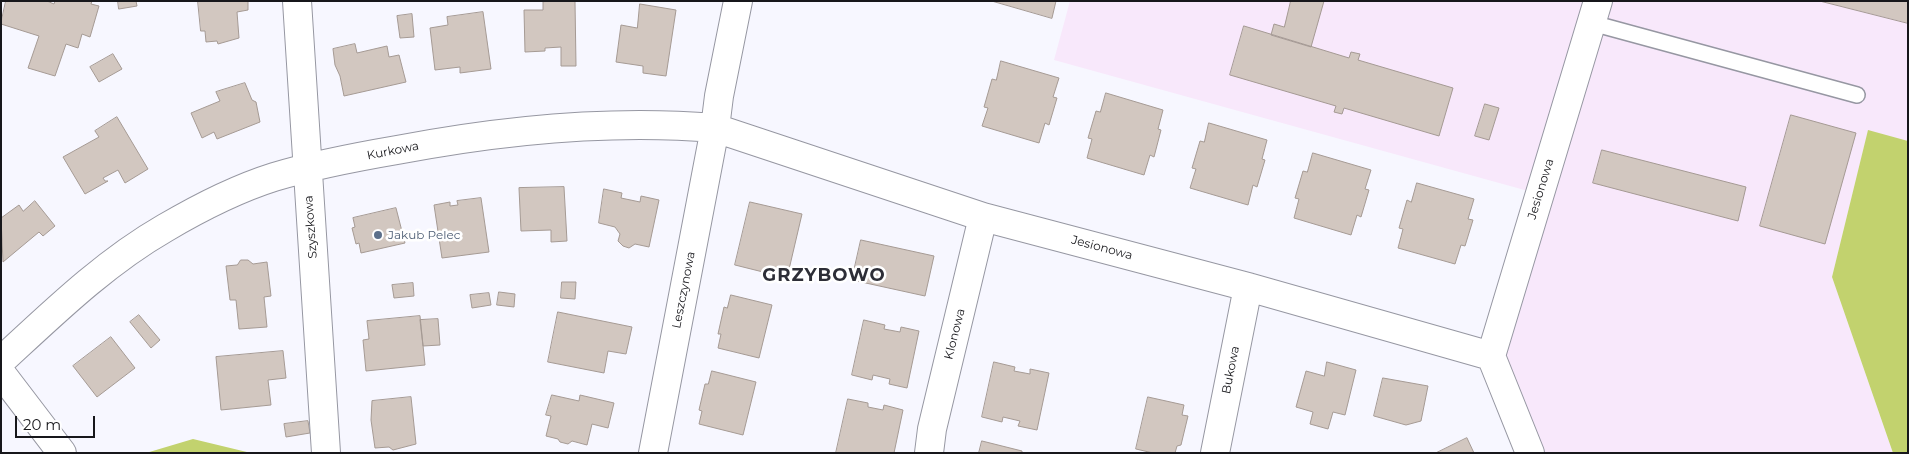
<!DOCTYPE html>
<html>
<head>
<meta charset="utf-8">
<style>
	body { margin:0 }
	#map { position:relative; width:1909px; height:454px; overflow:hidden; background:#f7f7ff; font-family:Montserrat,sans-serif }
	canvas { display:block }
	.frame { position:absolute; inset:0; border:2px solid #17171b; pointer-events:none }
	.scale { position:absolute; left:15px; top:416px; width:80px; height:22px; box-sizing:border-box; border:2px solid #17171b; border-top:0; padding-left:6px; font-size:15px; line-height:18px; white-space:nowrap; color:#17171b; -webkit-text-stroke:4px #fff; paint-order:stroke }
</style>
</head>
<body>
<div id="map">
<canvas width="1909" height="454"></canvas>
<div class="frame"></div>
<div class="scale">20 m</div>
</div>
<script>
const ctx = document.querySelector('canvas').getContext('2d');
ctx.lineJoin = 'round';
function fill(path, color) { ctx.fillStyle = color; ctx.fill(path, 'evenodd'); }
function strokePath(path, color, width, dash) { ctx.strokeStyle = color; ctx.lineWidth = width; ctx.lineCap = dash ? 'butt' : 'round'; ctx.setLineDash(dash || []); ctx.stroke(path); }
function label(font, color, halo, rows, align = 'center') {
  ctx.font = font + ' Montserrat,sans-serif'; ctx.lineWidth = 5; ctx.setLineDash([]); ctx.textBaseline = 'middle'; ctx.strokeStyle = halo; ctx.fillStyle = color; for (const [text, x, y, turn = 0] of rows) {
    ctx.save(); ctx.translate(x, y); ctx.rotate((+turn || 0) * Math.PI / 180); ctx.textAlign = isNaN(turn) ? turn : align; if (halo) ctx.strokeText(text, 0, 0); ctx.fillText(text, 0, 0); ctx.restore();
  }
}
const industrial = new Path2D(`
	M1070,1H1908V141L1868,131L1832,277L1893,453H1530L1491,356L1539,194L1054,60Z`);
const green = new Path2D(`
	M1868,130L1908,141V453H1893L1832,277Z
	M193,439L251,453H146Z`);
const building = new Path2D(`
	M6,1H47L54,4L55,1H92L91,4L99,6L90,37L82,34L78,48L66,44L55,76L28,68L39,36L1,24Z
	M118,1H136L137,6L119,9Z
	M198,1H248V10L237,12L239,38L218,44L217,41L206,42L205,31H201Z
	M575,1L576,66H561V47L545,48V51L525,52L524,10H543V2Z
	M992,1H1056L1052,18Z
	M1291,1H1324L1311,47L1271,35L1274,24L1284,27Z
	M1820,1H1908V23Z
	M640,4L676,10L666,76L643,73V66L616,62L621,25L637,28Z
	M483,12L491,69L460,73V67L435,70L430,28L448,25L447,17Z
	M412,14L414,37L400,38L397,16Z
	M1244,26L1349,58L1351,52L1360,54L1358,60L1453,88L1439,136L1344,108L1342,114L1334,112L1336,106L1230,75Z
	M355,44L357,53L387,46L389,57L399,55L406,82L344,96L340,76L335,65L333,49Z
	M113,54L122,69L99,82L90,67Z
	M1001,61L1059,78L1053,97L1057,98L1049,125L1045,123L1039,143L982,126L988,108L984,107L992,79L996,80Z
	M245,83L252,100L256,102L260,122L217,139L214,132L202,138L191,113L220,101L216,92Z
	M1106,93L1163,110L1158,129L1161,130L1154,157L1150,155L1144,175L1087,158L1092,139L1088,138L1096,111L1100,112Z
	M1485,104L1499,108L1489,140L1475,136Z
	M1791,115L1856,133L1825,244L1760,226Z
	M117,117L148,169L125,183L118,170L103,178L105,181H108L85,194L63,157L99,137L95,131Z
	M1209,123L1267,140L1262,159L1265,160L1257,187L1253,185L1248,205L1190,188L1196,169L1192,168L1200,141L1204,142Z
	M1602,150L1746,187L1738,221L1593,183Z
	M1313,153L1371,170L1365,189L1369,190L1361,217L1357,215L1351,235L1294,218L1299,199L1295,198L1303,171L1307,172Z
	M1417,183L1474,199L1468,219L1473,220L1465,246L1461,245L1455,264L1398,248L1403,229L1399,228L1407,200L1411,202Z
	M564,187L567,241L551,242V230L521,231L519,188Z
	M604,189L622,193L621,198L640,202L641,196L659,200L649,247L635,244L629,248L623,246L618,241L620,234L615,227L599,223Z
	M481,198L489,252L442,258L434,205L450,202V206L458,205L457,201Z
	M35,201L55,226L43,236L39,232L3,262L1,218L19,205L23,211Z
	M750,202L802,214L787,278L735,265Z
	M396,208L405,243L361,253L359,243L356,244L352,228L355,227L353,218Z
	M861,240L934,256L925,296L852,280Z
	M241,260H248L253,264L267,262L271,296L264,297L267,327L239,329L236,300H230L226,266L237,265Z
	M562,282H576L575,299L561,298Z
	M413,283L414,296L394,298L392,285Z
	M499,292L515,294L514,307L497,305Z
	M489,293L491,305L472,308L470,295Z
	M731,295L772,305L759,358L718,348L721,334H718L724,307L727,308Z
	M558,312L632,327L626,354L608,351L604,373L548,362Z
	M139,315L160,340L151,348L130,322Z
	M420,316L425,365L366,371L363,340L369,339L367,321Z
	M438,319L440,345L423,346L420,320Z
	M864,320L885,325L884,329L900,332L901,327L919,331L907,388L889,384L890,379L873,375L872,380L852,375Z
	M111,337L135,368L97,397L73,366Z
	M283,351L286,378L268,380L271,405L221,410L216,357Z
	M994,362L1015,367L1014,371L1030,374V369L1049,373L1037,430L1018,426L1020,421L1003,417L1002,422L982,417Z
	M1327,362L1356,370L1345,415L1333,412L1328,429L1310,424L1313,412L1296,407L1306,371L1324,376Z
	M712,371L756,382L743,435L699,424L702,411L699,410L705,384H708Z
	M1383,378L1428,386L1421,421L1406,425L1374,416Z
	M552,395L579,401L580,395L614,403L608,428L592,424L587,445L572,441L568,444L560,442L558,439L546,436L551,416L546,415Z
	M411,397L416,444L393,450L389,447L375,448L371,420L372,401Z
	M1148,397L1184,405L1182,415L1188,416L1181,445L1177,446L1175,453H1153L1136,449Z
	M848,399L868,403V407L883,410L884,405L903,410L894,453H836Z
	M308,421L310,433L286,437L284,424Z
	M1467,438L1474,453H1436Z
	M982,441L1022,451V453H979Z`);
const service = new Path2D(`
	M1592,23L1857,95`);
const minor = new Path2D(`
	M297,1L326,453
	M1491,356L1530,453
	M1,361C52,314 104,263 165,228C199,208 236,189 274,177C314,165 356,157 397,150C502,130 608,119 715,128L719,96L738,1
	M1,373L62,453
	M653,453L715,128L983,217L1248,287L1491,356L1598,1
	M929,453L932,429L983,217
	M1215,453L1248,287`);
const markers = [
	[378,235,5,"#5c6f8a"]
];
const streetNames = [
	["Kurkowa",393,151,-11],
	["Jesionowa",1541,189,-73],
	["Szyszkowa",311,227,-94],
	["Jesionowa",1102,248,15],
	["Leszczynowa",684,290,-79],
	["Klonowa",955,334,-76],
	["Bukowa",1231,370,-79]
];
const serviceNames = [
	["Jakub Pelec",388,235]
];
const districtNames = [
	["GRZYBOWO",824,276]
];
fill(industrial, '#f8e8fb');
fill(green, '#c2d26e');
fill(building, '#d2c7c0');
strokePath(building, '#a59a94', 1);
strokePath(service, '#9697a2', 18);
strokePath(minor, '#9697a2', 30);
strokePath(service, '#fff', 15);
strokePath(minor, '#fff', 28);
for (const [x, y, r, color] of markers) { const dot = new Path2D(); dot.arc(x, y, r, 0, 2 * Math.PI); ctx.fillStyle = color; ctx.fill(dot); strokePath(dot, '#fff', 2); }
label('12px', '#17171b', '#fff', streetNames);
label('12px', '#4e5e75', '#fff', serviceNames, 'left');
ctx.letterSpacing = '1px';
label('bold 18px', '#2d2e37', '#fff', districtNames);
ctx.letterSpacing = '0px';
</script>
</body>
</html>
